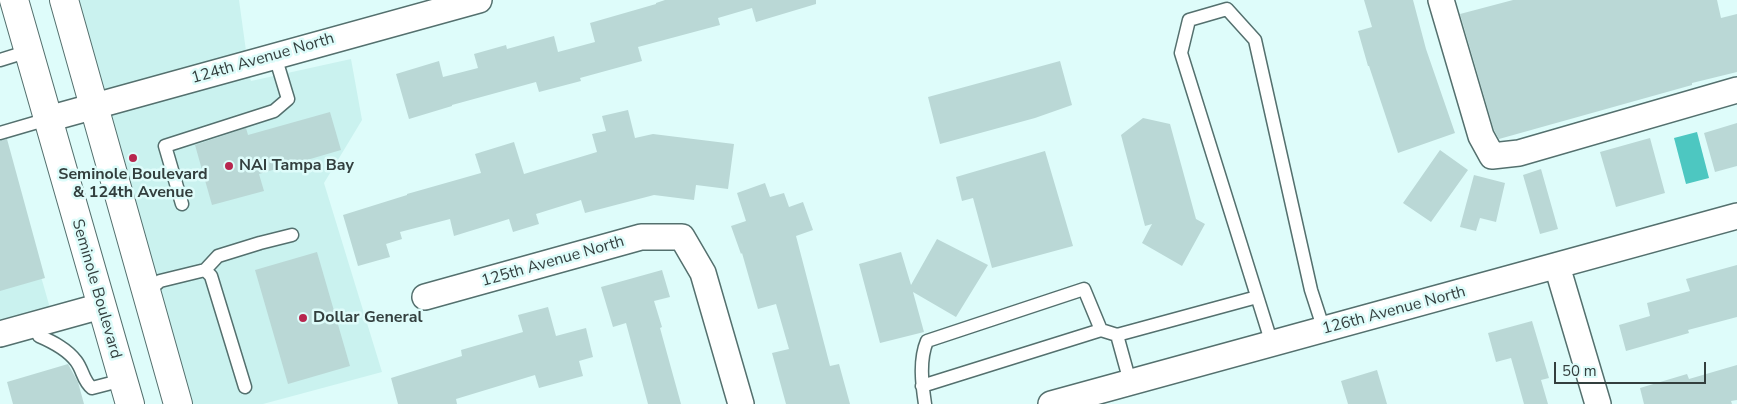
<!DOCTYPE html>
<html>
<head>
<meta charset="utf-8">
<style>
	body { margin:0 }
	#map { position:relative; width:1737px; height:404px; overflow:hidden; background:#defcfa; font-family:"Nunito Sans",sans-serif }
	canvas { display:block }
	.scale { position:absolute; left:1554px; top:362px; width:152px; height:22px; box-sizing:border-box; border:2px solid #333f3e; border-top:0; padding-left:6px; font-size:15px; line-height:18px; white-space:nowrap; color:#333f3e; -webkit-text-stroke:4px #defcfa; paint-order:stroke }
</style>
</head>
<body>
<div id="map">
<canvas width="1737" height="404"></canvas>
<div class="scale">50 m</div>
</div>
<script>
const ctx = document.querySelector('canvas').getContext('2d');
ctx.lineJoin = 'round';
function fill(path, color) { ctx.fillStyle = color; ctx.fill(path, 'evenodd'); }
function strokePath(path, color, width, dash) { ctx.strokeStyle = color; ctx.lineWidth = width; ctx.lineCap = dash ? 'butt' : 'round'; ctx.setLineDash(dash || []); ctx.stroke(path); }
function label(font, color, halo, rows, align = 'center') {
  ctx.font = font + ' "Nunito Sans",sans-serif'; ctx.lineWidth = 5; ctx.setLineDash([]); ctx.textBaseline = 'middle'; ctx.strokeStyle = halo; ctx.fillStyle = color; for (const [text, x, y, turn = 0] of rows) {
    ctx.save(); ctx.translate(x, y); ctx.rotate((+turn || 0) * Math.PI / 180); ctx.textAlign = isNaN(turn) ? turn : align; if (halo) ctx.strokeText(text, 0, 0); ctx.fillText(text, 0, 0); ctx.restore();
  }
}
const built = new Path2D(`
	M75,0H239L246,51L101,92Z
	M351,59L362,120L324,183L382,372L263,404H189L107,115L249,75L251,81Z
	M0,134L50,308L0,322Z`);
const water = new Path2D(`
	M1697,132L1709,178L1686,184L1674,138Z`);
const building = new Path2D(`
	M665,0H816V4L756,22L752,8L718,18L720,25L638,47L642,61L580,78L581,81L539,92L536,82L452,105V106L409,119L396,74L439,61L443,77L478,68L474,54L506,45L507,49L554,36L558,52L595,42L590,23L656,4V3Z
	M1364,0H1413L1426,49L1455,133L1398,153L1369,66H1368L1358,31L1372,27Z
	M1513,0H1717L1721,18L1737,14V72L1692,83V85L1499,139L1494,130L1460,14Z
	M1060,61L1072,105L1035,118L940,144L928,97Z
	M628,110L635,138L653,134L734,144L728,189L696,185L694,200L654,195L585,213L581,200L536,214L539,224L513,232L509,219L454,236L450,219L400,232L402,239L386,244L390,257L358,266L343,215L407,195V194L481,173L475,154L514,142L524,174L597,152L592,134L606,131L602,116Z
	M330,112L341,150L259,174L264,191L212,205L195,145L246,128L248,135Z
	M1143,118L1170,124L1196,219L1205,224L1182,266L1142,243L1152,224L1145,226L1121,135Z
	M1737,123V166L1715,172L1704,133Z
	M1650,138L1665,193L1616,207L1600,152Z
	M7,139L45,278L0,291V141Z
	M1440,150L1468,170L1431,222L1403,203Z
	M1045,151L1073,246L992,268L973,198L962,201L956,177Z
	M1541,169L1558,229L1540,234L1523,175Z
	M1474,175L1505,183L1496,222L1480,218L1476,231L1460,227Z
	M765,183L770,197L784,193L789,207L803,202L813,230L796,236L830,366L839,364L850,404H786L772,353L789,349L776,304L758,309L742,253L741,254L731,226L746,221L737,193Z
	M937,239L988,265L956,317L913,292L924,332L880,343L859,264L901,252L911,285Z
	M317,252L350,366L288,384L255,270Z
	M1737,265V317L1688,330L1689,333L1626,351L1619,325L1650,316L1647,303L1690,291L1686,279Z
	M662,270L670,297L654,301L662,327L660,328L681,404H648L626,323L613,327L601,287Z
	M548,307L556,336L586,328L593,357L579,361L583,376L539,388L535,375L456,399L457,404H398L391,378L462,356L461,350L523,332L518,315Z
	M1532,321L1549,378L1541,380L1548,404H1524L1511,358L1496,362L1488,333Z
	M68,364L78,382L84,404H13L7,382Z
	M1737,365V400L1731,401L1732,404H1644L1640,388L1687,374L1689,379Z
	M1377,370L1387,404H1348L1341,381Z`);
const service = new Path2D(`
	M0,60L29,51
	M0,133L48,119
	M182,204L165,146L274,111L288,99L275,56
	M205,270L218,256L260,243L292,235
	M146,293L160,281L205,270L211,276L245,387
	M35,324L39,336C53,342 67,349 76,361C83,370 83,381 92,388L123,380
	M1272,344L1181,53L1189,20L1227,9L1255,40L1311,290L1324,330
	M1130,382L1117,335L1257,297
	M922,386L1101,330L1117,335
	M925,404C922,384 919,360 927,341L1084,289L1101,330`);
const minor = new Path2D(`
	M1441,0L1481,136L1492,156L1519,153L1737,90
	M48,119L479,0
	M1557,266L1598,404
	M425,297L641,237H682L703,273L741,404
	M0,334L101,306
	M1051,404L1737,216`);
const primary = new Path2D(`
	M14,0L130,404
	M64,0L178,404`);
const markers = [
	[133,158,5,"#b7264e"],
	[229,166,5,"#b7264e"],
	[303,318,5,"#b7264e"]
];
const streetNames = [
	["124th Avenue North",263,59,-16],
	["125th Avenue North",553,262,-16],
	["Seminole Boulevard",96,289,74],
	["126th Avenue North",1394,311,-15]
];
const poiNames = [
	["NAI Tampa Bay",239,166],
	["Seminole Boulevard",133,175,"center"],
	["& 124th Avenue",133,193,"center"],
	["Dollar General",313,318]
];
fill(built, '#caf2ef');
fill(water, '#4dc7c1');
fill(building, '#bad8d6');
strokePath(service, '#54706e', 15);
strokePath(minor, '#54706e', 28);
strokePath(primary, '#54706e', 30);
strokePath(service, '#fff', 12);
strokePath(minor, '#fff', 25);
strokePath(primary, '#fff', 28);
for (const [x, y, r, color] of markers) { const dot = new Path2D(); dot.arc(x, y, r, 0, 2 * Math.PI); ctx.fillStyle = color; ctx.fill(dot); strokePath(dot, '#defcfa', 2); }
label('16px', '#333f3e', '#defcfa', streetNames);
label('bold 16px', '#333f3e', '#defcfa', poiNames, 'left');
</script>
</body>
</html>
